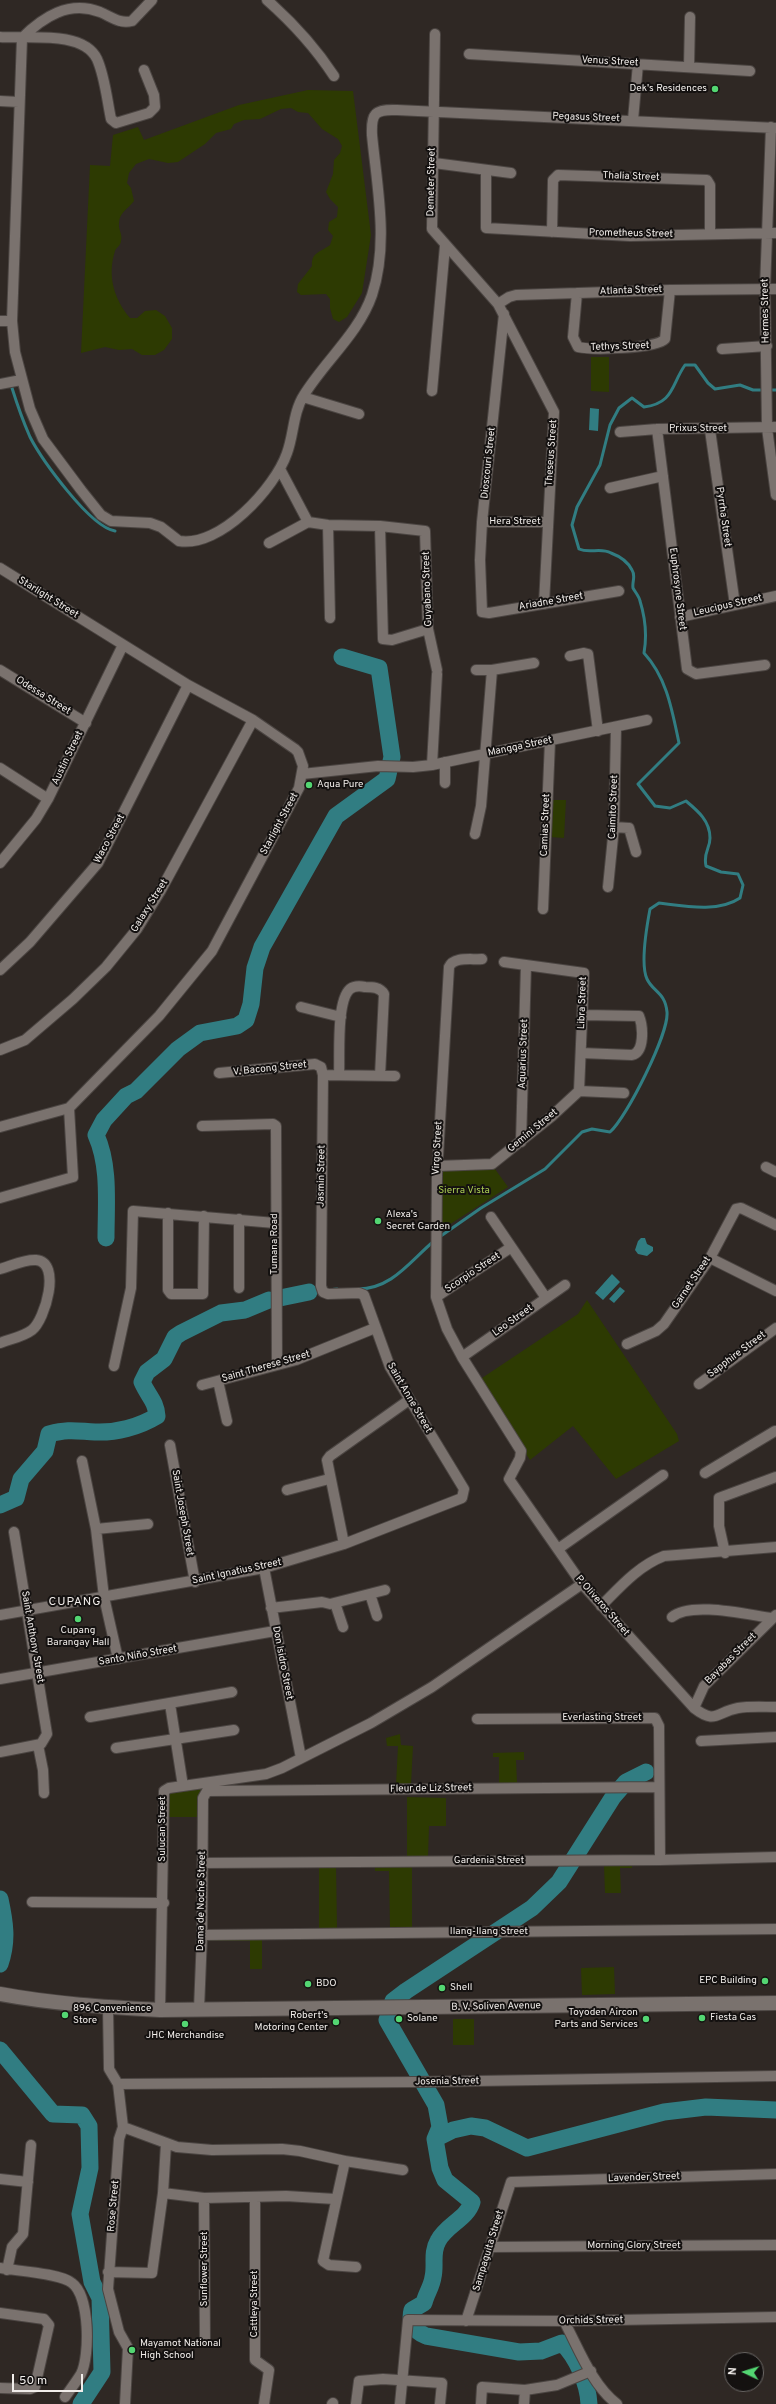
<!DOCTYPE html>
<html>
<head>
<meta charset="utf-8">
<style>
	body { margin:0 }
	#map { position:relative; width:776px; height:2404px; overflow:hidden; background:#2f2824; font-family:Overpass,sans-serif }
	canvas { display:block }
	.north { position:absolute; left:724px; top:2352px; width:40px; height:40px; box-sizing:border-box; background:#141110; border:1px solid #6c6967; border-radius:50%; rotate:274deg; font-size:11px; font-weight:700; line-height:16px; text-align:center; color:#f1edea }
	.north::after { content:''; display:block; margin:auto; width:14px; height:18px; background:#53d672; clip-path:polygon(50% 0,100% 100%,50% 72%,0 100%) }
	.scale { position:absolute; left:12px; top:2374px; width:71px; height:18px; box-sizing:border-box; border:2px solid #f1edea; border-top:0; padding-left:5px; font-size:12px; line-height:14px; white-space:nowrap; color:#f1edea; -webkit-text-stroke:3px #141110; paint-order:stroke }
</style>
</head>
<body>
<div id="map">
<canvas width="776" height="2404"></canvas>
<div class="north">N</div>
<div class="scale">50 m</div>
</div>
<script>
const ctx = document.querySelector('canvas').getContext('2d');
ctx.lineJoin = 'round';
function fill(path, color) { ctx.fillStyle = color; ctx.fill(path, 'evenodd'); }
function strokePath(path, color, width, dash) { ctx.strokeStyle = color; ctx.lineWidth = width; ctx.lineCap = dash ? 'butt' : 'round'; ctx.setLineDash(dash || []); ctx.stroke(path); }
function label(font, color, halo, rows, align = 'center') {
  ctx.font = font + ' Overpass,sans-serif'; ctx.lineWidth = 4; ctx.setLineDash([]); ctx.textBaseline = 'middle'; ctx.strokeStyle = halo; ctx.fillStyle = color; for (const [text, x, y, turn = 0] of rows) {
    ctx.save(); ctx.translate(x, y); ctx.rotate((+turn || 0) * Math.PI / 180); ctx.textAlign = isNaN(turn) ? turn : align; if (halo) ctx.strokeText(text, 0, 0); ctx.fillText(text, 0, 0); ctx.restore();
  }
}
const green = new Path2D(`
	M308,90L353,91L371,235L362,293L347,317L339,322L333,319L330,308V299L326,294L301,295L297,292L298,284L312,266C311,252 321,252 330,245L333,236L328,230L329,222L337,217L338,207L330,199L326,192L333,174L334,160L340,153L342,146L338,139L322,129L308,113L298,112L291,108L281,109L260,119L244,120L234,124L231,129L216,133L205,144L178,162L168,163L149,159L136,164L129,173L127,183L131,188L134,201C128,209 119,213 119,223C118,230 123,234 121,241C121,245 116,248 115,251C107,276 114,299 130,318H137L145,311L156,310L165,316L172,328V339L164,350L155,355H142L132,349L119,350L105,347L81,353L90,165L110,166L113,135L138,127L144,140L239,105Z
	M591,357H609V392L591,391Z
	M552,800H566L564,838L550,837Z
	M495,1169L508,1187L441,1230L443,1170Z
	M587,1300L677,1434L679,1441L616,1479L573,1426L530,1460L479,1380L578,1314Z
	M400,1734L401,1745L413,1746L411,1784L396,1785L398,1746H387L386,1738Z
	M524,1752V1760H516L517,1783H499V1757H493V1753Z
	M200,1787L201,1793L198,1797V1817H167L168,1792Z
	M407,1797L446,1798V1826H429L428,1857H407Z
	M604,1865H632V1868H620L621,1893H605Z
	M336,1866L337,1928H319V1867Z
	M375,1866H412V1928H390L389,1871H375Z
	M274,1937V1940H262V1969H250V1941H205V1939Z
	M614,1967L615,1994L582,1995L581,1968Z
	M453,2019H474V2045H453Z`);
const water = new Path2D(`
	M590,408L599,409L598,431L589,430Z
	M641,1238H645L647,1244L653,1247V1251L647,1256L638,1254L635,1250L638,1241Z
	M612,1274L620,1282L603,1300L595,1293Z
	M620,1287L625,1291L614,1303L609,1299Z`);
const stream = new Path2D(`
	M12,388C17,404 23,421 30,437C42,460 90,527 115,531
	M438,1238L481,1208L545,1169L582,1132L592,1129L610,1132C627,1117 669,1033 667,1012C665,992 653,992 647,979C640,964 647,925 650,909L659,903C684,906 718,913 740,898L743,885L738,874L721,872L706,866C703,852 710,849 710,838C710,821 698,811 686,801L670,808L655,806L638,784L679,743C672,710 667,678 644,653C647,636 645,617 640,601C639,596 635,592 633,588C632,581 636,576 632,570C628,562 619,556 611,553C600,547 590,554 579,549L572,525L577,507L600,465L610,425L619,408L632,398L644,407C674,403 671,385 685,365H695L708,383L715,389L740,385L753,390H776
	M358,1289C392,1289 410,1261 434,1241
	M309,1292L337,1289`);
const river = new Path2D(`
	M106,1238C106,1204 110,1166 96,1135L104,1120L126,1096L136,1091L178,1049L200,1033L237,1026L246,1020L251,1004L255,968L262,947L336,816L387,779L392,757L379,668L342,657
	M280,1298L309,1292
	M0,1505L16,1498L21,1479L45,1451L49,1434C69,1429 75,1431 95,1432C116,1433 139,1427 157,1416C156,1401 148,1396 142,1382L147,1372L164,1359L175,1337L181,1333L221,1313L245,1310L269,1300
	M0,1899C5,1922 8,1941 0,1964
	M0,2050L53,2114L82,2115L89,2126L90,2168L80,2214L92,2282L100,2298L102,2372L81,2404
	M435,2139L453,2130L471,2126L485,2128L527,2148L664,2112L706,2107L776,2110
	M589,2404C588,2384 577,2357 562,2343L541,2351L519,2352L426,2336C414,2331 409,2322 412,2310L424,2303C426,2294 432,2286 433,2277C436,2265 431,2253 438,2241C446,2225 467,2219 472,2202L445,2180L440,2168L435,2139L440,2127L436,2105L387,2020L393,2001L406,1991L532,1908L559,1882L613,1797L626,1782L646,1772`);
const street = new Path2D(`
	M152,0L132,21C119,24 112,17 100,12C69,0 43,17 22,38L12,321L15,352L30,409L43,439L81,490L101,515L111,521L150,523L161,527L179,541C220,548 275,488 287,453C294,434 293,412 304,395C325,361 359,333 372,295C389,244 377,187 372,135C371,113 375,109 397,110L776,128
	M267,0C293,23 315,47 334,76
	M435,34L432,229L498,304L554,412L544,604
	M0,37C27,39 83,30 97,59C105,77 107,100 111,119L116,123L149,113L155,107L154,95L144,70
	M469,54L750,71
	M689,67L690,17
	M0,101L19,102
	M633,120L638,64
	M771,127L765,289L767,428L776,495
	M434,163L511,173
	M486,171V228L630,236L776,233
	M552,232L553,180L558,175L707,180L710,185V234
	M577,293L573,337L578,347C592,350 656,349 665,339L670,290
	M498,304L509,297L516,295L670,290L776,289
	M504,314L482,522L480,560L482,612L489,613L619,591
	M0,321H12
	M722,349L767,346
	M0,384L21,380
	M432,391L445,246
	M303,397L359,414
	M657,429L687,669L696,674L765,665
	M710,430L735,605
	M620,432L657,429L776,427
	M280,469L308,522
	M610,488L663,476
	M482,522H547
	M328,525L330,618
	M380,526L383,639L392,640L428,629
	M269,543L308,522L328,525L380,526L425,531L428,629L437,670
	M0,568L188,685L253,720L295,749L298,752L303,766L299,788L212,951L159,1016L69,1108L0,1127
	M680,617L776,596
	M570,656L584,653L588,654L598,731
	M0,670L86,723
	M492,670L534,663
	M445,762V783
	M432,765L437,674
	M0,768L48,799
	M302,774L378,766L413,767L432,765L647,720
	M614,827L629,828L636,852
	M475,834L481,806L492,670H476
	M0,863L36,819L48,799L123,645
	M608,887L614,827L616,727
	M543,909L550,741
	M482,959C472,960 454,956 449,967L437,1174L436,1297L447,1329L462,1357L521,1451L520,1458L509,1479L582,1584L694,1708C716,1725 716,1712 738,1708C750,1706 763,1707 776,1707
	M504,962L584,973L579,1091
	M0,970L30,942L98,863L188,685
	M301,1007L341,1017
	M0,1050L25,1040L73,999L106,967L137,929L161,890L253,720
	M581,1053L632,1055C645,1052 643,1026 639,1016L583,1015
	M323,1075L395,1076
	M339,1075C340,1057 336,1001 350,989C354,986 360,986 365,987C372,987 380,987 384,994L380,1076
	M202,1126L273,1124L276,1126L277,1365
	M521,1142L526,965
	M437,1166L492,1164L552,1116L579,1091L624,1093
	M766,1167L776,1172
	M0,1198L73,1177L69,1108
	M168,1213V1290L171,1294H203L204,1216
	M491,1217L546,1298
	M710,1258L776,1291
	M0,1269C11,1266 25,1259 36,1260C62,1262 45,1320 32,1330C23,1337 10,1339 0,1343
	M239,1288V1219
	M436,1297L510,1248
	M627,1344L656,1331L664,1324L710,1258L736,1209L741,1208L776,1225
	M462,1357L565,1285
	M114,1366L131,1288L133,1211L275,1223
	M218,1381L227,1421
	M699,1384L776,1328
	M202,1385L296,1360L375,1328
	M170,1445L195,1582
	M82,1461L96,1529L104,1597L118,1659
	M705,1473L775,1431
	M287,1490L329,1479
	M96,1529L148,1524
	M344,1544L327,1460L330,1456L409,1400
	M558,1549L663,1475
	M725,1553L719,1526V1498L776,1477
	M264,1568L301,1758
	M370,1594L377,1616
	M335,1603L343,1627
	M601,1606C620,1587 638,1566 664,1556L776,1547
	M271,1608L322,1602L330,1604L385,1590
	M0,1615L264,1568L344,1544L462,1498L464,1489L390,1367L364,1295L359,1293L328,1294L323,1292L321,1286L323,1075L321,1067L315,1064L219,1073
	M672,1617C691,1601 748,1615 772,1618
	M0,1679L275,1631
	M170,1704L183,1786
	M694,1708L704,1686L776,1615
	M90,1717L232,1692
	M477,1719L655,1718L659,1726L660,1860
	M701,1741L776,1737
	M38,1745L43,1770L44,1793
	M116,1748L234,1730
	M0,1752L41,1744L47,1734L14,1532
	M203,1863L660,1860L776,1857
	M32,1902L164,1903
	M202,1935L776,1929
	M108,2008L109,2069L118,2084L123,2127L119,2139L108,2289L119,2332L128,2348L125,2404
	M199,2009L202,1935L203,1798L207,1791L659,1787
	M160,2010L164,1791L169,1788L266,1774L282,1768L371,1723L432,1687L582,1584
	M118,2084L416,2082L776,2076
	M123,2127L177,2147L212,2150L282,2149L300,2151L345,2161L323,2261L329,2265L356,2267
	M345,2161L403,2170
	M0,2179L28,2182
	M163,2193L204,2198L286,2196L335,2199
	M255,2197V2360L269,2370L264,2404
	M204,2198L205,2341
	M492,2247L776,2245
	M0,2268C16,2271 60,2273 72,2283C90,2296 90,2356 81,2374C76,2382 70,2390 65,2397
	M7,2270L12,2247L23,2234L31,2145
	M108,2272L152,2273L163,2193L166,2144
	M0,2313L44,2319L49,2325L35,2387L30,2389L0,2388
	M466,2321L511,2182L776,2174
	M564,2321C579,2349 592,2385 617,2404
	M332,2404L333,2403
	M356,2404L359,2381L383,2379L442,2383L440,2404
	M400,2404L408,2320L564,2321L776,2317
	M481,2404L482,2387L525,2390L557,2385L591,2371
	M524,2404L525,2390`);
const secondary = new Path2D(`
	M0,1994C53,2004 106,2007 160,2010L776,2003`);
const markers = [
	[715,89,4,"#53d672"],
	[309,785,4,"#53d672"],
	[378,1221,4,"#53d672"],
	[78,1619,4,"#53d672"],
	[765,1981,4,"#53d672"],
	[308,1984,4,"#53d672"],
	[442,1988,4,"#53d672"],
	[65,2015,4,"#53d672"],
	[702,2018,4,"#53d672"],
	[399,2019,4,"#53d672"],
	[646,2019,4,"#53d672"],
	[336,2022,4,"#53d672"],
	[185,2024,4,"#53d672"],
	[132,2350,4,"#53d672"]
];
const streetNames = [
	["Venus Street",610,62,3],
	["Pegasus Street",586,118,2],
	["Thalia Street",631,177,2],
	["Demeter Street",432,182,-89],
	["Prometheus Street",631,234,1],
	["Atlanta Street",631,291,-2],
	["Hermes Street",766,311,-91],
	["Tethys Street",620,347,-2],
	["Prixus Street",698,429],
	["Theseus Street",552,453,-86],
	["Dioscouri Street",489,463,-84],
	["Pyrrha Street",723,517,82],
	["Hera Street",515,522],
	["Guyabano Street",428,589,-92],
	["Euphrosyne Street",677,589,83],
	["Starlight Street",48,598,32],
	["Ariadne Street",551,602,-10],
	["Leucipus Street",728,606,-13],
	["Odessa Street",43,696,32],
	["Mangga Street",520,747,-12],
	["Austin Street",68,758,-64],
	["Caimito Street",614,807,-88],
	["Starlight Street",280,824,-62],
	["Camias Street",546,825,-88],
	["Waco Street",110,839,-62],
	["Galaxy Street",150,906,-58],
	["Libra Street",583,1003,-88],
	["Aquarius Street",524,1054,-88],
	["V. Bacong Street",270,1069,-6],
	["Gemini Street",533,1131,-40],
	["Virgo Street",438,1148,-87],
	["Jasmin Street",322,1176,-89],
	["Tumana Road",275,1244,-90],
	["Scorpio Street",473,1273,-34],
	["Garnet Street",692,1283,-56],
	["Leo Street",513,1321,-36],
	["Sapphire Street",737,1355,-37],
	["Saint Therese Street",266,1367,-16],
	["Saint Anne Street",409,1398,60],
	["Saint Joseph Street",182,1513,80],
	["Saint Ignatius Street",237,1572,-12],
	["P. Oliveros Street",602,1606,49],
	["Saint Anthony Street",32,1637,80],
	["Santo Niño Street",138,1656,-10],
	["Bayabas Street",731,1659,-45],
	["Don Isidro Street",282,1663,79],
	["Everlasting Street",602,1718],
	["Fleur de Liz Street",431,1789,-1],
	["Sulucan Street",163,1829,-90],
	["Gardenia Street",489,1861],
	["Dama de Noche Street",202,1901,-89],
	["Ilang-Ilang Street",489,1932],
	["B. V. Soliven Avenue",496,2007,-1],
	["Josenia Street",447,2082,-1],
	["Lavender Street",644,2178,-2],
	["Rose Street",114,2206,-85],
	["Morning Glory Street",634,2246],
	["Sampaguita Street",489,2251,-73],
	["Sunflower Street",205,2269,-90],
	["Cattleya Street",255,2304,-90],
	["Orchids Street",591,2321,-1]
];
const poiNames = [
	["Dek's Residences",707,89,"right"],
	["Aqua Pure",317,785],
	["Alexa's",386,1215],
	["Secret Garden",386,1227],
	["Cupang",78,1631,"center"],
	["Barangay Hall",78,1643,"center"],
	["EPC Building",757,1981,"right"],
	["BDO",316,1984],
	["Shell",450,1988],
	["896 Convenience",73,2009],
	["Store",73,2021],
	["Toyoden Aircon",638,2013,"right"],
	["Parts and Services",638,2025,"right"],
	["Robert's",328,2016,"right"],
	["Motoring Center",328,2028,"right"],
	["Fiesta Gas",710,2018],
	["Solane",407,2019],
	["JHC Merchandise",185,2036,"center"],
	["Mayamot National",140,2344],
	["High School",140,2356]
];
const parkNames = [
	["Sierra Vista",464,1191]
];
const quarterNames = [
	["CUPANG",75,1603]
];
fill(green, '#2d3a02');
fill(water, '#317d82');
strokePath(stream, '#317d82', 3);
strokePath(river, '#317d82', 17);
strokePath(street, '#4b4542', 12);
strokePath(secondary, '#4b4542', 16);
strokePath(street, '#7a726e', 10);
strokePath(secondary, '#7a726e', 14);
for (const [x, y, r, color] of markers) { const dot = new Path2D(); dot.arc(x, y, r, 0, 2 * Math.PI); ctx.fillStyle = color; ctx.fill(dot); strokePath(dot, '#141110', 1.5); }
label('10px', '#f1edea', '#141110', streetNames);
label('10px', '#f1edea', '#141110', poiNames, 'left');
label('10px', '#acce54', '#141110', parkNames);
ctx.letterSpacing = '1px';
label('12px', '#f1edea', '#141110', quarterNames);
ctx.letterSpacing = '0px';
</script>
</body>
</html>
